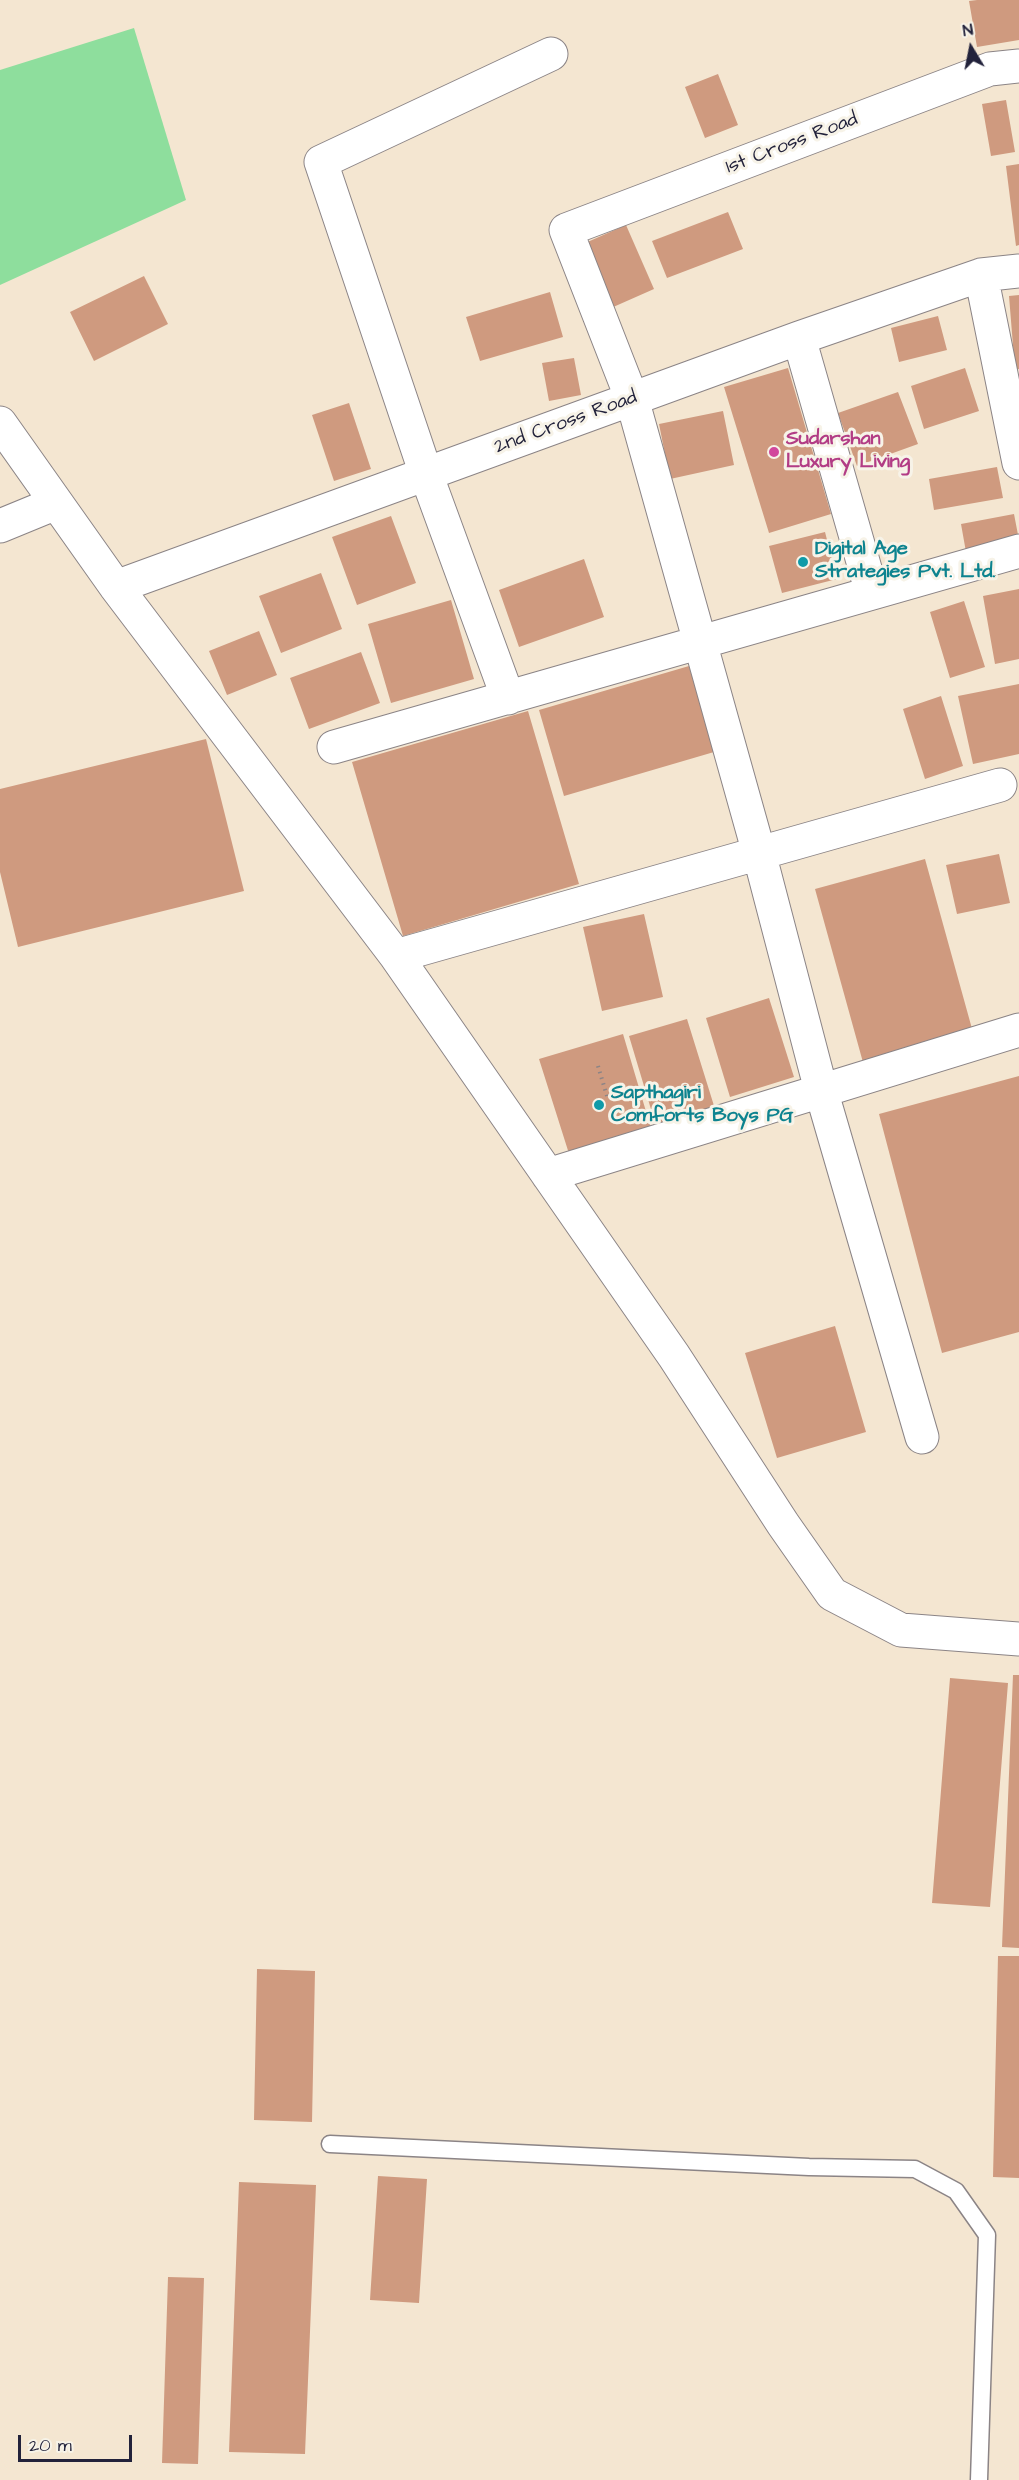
<!DOCTYPE html>
<html>
<head>
<meta charset="utf-8">
<style>
	body { margin:0 }
	#map { position:relative; width:1019px; height:2480px; overflow:hidden; background:#f4e6d1; font-family:"Architects Daughter",sans-serif }
	canvas { display:block }
	.north { position:absolute; left:941px; top:18px; width:60px; height:60px; -webkit-text-stroke:4px #f7f3e8; paint-order:stroke; rotate:350deg; font-size:16px; font-weight:700; line-height:24px; text-align:center; color:#22223b }
	.north::after { content:''; display:block; margin:auto; width:21px; height:27px; background:#22223b; clip-path:polygon(50% 0,100% 100%,50% 72%,0 100%) }
	.scale { position:absolute; left:18px; top:2435px; width:114px; height:27px; box-sizing:border-box; border:3px solid #22223b; border-top:0; padding-left:8px; font-size:18px; line-height:21px; white-space:nowrap; color:#22223b; -webkit-text-stroke:4px #f7f3e8; paint-order:stroke }
</style>
</head>
<body>
<div id="map">
<canvas width="1019" height="2480"></canvas>
<div class="north">N</div>
<div class="scale">20 m</div>
</div>
<script>
const ctx = document.querySelector('canvas').getContext('2d');
ctx.lineJoin = 'round';
function fill(path, color) { ctx.fillStyle = color; ctx.fill(path, 'evenodd'); }
function strokePath(path, color, width, dash) { ctx.strokeStyle = color; ctx.lineWidth = width; ctx.lineCap = dash ? 'butt' : 'round'; ctx.setLineDash(dash || []); ctx.stroke(path); }
function label(font, color, halo, rows, align = 'center') {
  ctx.font = font + ' "Architects Daughter",sans-serif'; ctx.lineWidth = 6; ctx.setLineDash([]); ctx.textBaseline = 'middle'; ctx.strokeStyle = halo; ctx.fillStyle = color; for (const [text, x, y, turn = 0] of rows) {
    ctx.save(); ctx.translate(x, y); ctx.rotate((+turn || 0) * Math.PI / 180); ctx.textAlign = isNaN(turn) ? turn : align; if (halo) ctx.strokeText(text, 0, 0); ctx.fillText(text, 0, 0); ctx.restore();
  }
}
const green = new Path2D(`
	M134,28L186,200L0,285V70Z`);
const building = new Path2D(`
	M977,0H1019V40L977,47L969,1Z
	M718,74L738,125L705,138L685,87Z
	M1006,100L1015,152L991,156L982,104Z
	M1019,164V245L1016,246L1006,166Z
	M728,212L743,249L667,278L652,241Z
	M626,225L654,289L611,308L583,244Z
	M144,276L168,324L94,361L70,312Z
	M550,292L563,337L480,361L466,317Z
	M1019,295V369L1015,370L1009,296Z
	M938,316L947,350L899,362L891,328Z
	M574,358L581,395L549,401L542,363Z
	M788,368L831,514L769,533L724,387Z
	M965,368L979,411L924,429L911,386Z
	M898,392L918,444L857,466L838,413Z
	M349,403L371,469L334,481L312,415Z
	M723,411L734,465L670,479L659,424Z
	M997,467L1003,498L934,510L929,479Z
	M1014,514L1019,540L966,552L961,524Z
	M391,516L416,583L357,605L332,537Z
	M825,532L837,579L782,593L769,546Z
	M584,559L604,617L519,647L499,590Z
	M321,573L342,629L281,653L259,596Z
	M1019,589V659L995,664L983,596Z
	M451,600L474,679L391,703L368,624Z
	M964,601L985,667L950,678L930,612Z
	M259,631L277,675L227,695L209,651Z
	M361,652L380,703L309,729L290,678Z
	M689,666L714,752L564,796L539,710Z
	M1019,684V754L973,764L958,696Z
	M941,696L963,766L925,779L903,709Z
	M528,711L579,884L403,936L352,762Z
	M206,739L244,891L18,947L0,872V789Z
	M999,854L1010,903L957,914L946,865Z
	M925,859L974,1036L864,1066L815,889Z
	M644,914L663,997L602,1011L583,927Z
	M769,998L794,1077L730,1097L706,1018Z
	M687,1019L715,1109L656,1126L629,1036Z
	M623,1034L653,1135L571,1160L539,1059Z
	M1019,1076V1332L942,1353L879,1114Z
	M835,1326L866,1432L777,1458L745,1353Z
	M1013,1675H1019V1948L1002,1947Z
	M950,1678L1008,1683L990,1907L932,1903Z
	M998,1956H1019V2178L993,2177Z
	M257,1969L315,1971L312,2122L254,2120Z
	M378,2176L427,2179L419,2303L370,2300Z
	M239,2182L316,2185L305,2454L229,2452Z
	M168,2277L204,2278L198,2464L162,2463Z`);
const path = new Path2D(`
	M598,1066L607,1096`);
const lane = new Path2D(`
	M330,2144L809,2167L915,2169L956,2191L987,2235L979,2480`);
const street = new Path2D(`
	M981,275L1019,463
	M799,338L872,593
	M0,423L116,587L396,956L674,1356L783,1524L832,1594L901,1630L1019,1639
	M0,526L56,503
	M116,587L799,338L981,275L1019,271
	M508,698L426,474L321,162L551,54
	M334,747L1019,551
	M396,956L1000,785
	M548,1175L1019,1030
	M922,1437L821,1090L759,853L632,399L566,230L990,69L1019,66`);
const markers = [
	[774,452,6,"#d1479c"],
	[803,562,6,"#0f9aa8"],
	[599,1105,6,"#0f9aa8"]
];
const streetNames = [
	["1st Cross Road",792,144,-21],
	["2nd Cross Road",566,423,-20]
];
const hotelNames = [
	["Sudarshan",786,440],
	["Luxury Living",786,463]
];
const cultureNames = [
	["Digital Age",815,550],
	["Strategies Pvt. Ltd.",815,573],
	["Sapthagiri",611,1094],
	["Comforts Boys PG",611,1117]
];
fill(green, '#8ede9d');
fill(building, '#cf9a7f');
strokePath(lane, '#8b8486', 19);
strokePath(street, '#8b8486', 35);
strokePath(path, '#8b8486', 4, [1.5, 4.5]);
strokePath(lane, '#fff', 16);
strokePath(street, '#fff', 33);
for (const [x, y, r, color] of markers) { const dot = new Path2D(); dot.arc(x, y, r, 0, 2 * Math.PI); ctx.fillStyle = color; ctx.fill(dot); strokePath(dot, '#f7f3e8', 2); }
label('20px', '#22223b', '#f7f3e8', streetNames);
label('bold 20px', '#b23c85', '#f7f3e8', hotelNames, 'left');
label('bold 20px', '#0d838f', '#f7f3e8', cultureNames, 'left');
</script>
</body>
</html>
